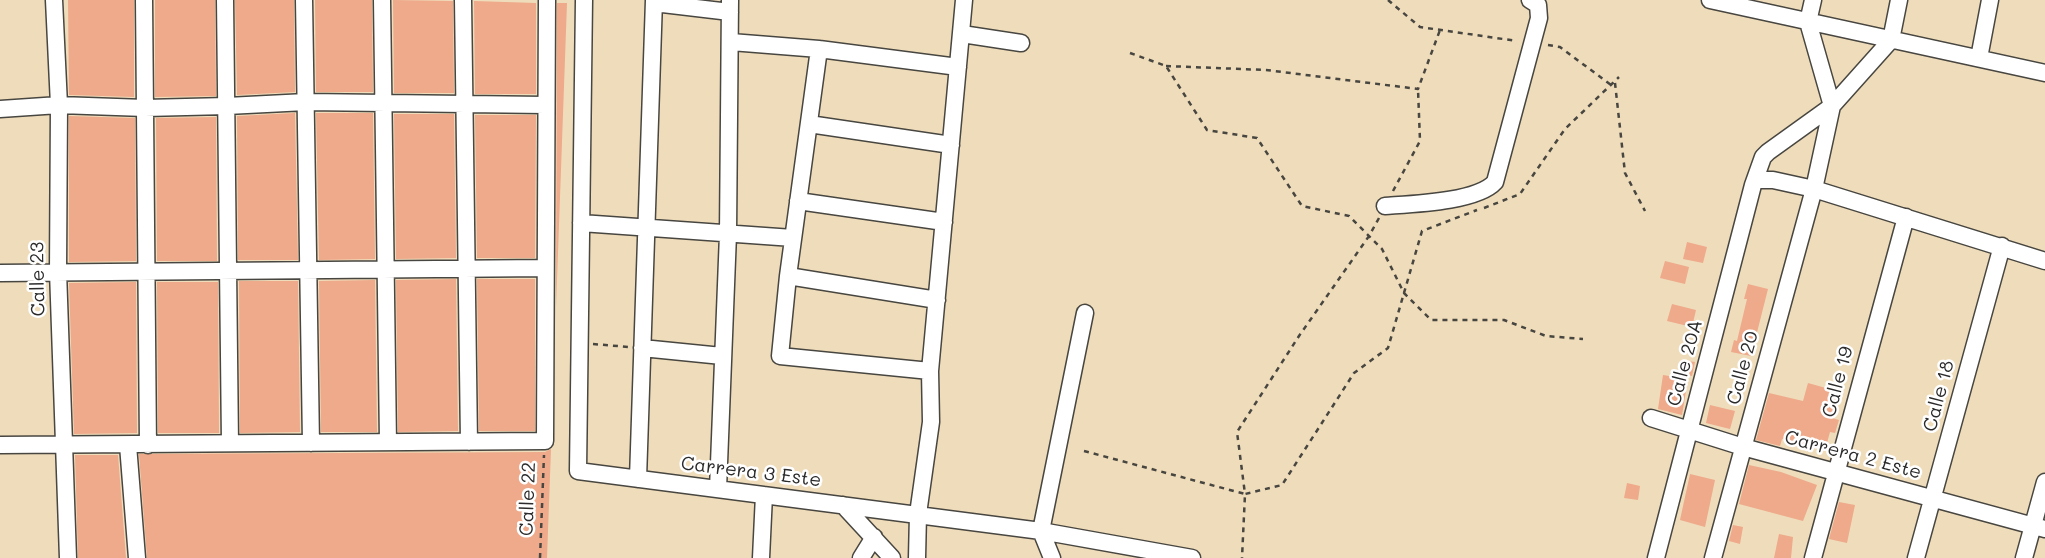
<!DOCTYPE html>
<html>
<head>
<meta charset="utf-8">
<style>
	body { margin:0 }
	canvas { display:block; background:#efdcba }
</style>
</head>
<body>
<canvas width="2045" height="558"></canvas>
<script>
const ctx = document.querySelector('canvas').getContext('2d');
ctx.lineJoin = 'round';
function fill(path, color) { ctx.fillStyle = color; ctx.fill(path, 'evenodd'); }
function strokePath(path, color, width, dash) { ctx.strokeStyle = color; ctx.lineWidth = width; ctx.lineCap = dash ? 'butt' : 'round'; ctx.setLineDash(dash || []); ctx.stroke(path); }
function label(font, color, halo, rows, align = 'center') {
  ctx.font = font + ' Mali,sans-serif'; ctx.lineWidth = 5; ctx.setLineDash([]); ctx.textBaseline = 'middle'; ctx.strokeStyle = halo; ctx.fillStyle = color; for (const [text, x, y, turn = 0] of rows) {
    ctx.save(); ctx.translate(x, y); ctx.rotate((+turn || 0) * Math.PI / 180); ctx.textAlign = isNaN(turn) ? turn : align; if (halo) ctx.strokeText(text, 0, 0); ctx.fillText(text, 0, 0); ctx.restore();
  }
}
const building = new Path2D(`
	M68,0H134V97L69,95Z
	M155,0H215L216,96L155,97Z
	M235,0H294L295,92L237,95Z
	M315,0H372L373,92H316Z
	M393,0L453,1L454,93H394Z
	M474,1L536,3V94H475Z
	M557,3H567L556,308Z
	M295,113L298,260H238L237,116Z
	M316,113H373L375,259L319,260Z
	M394,114H454L456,258L396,259Z
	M475,115H536L535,258H477Z
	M69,116L135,118L136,261L69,262Z
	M216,117L217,261H157L156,118Z
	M1687,242L1707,247L1703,263L1683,259Z
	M1665,261L1689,267L1685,284L1660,278Z
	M456,279L458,431L398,432L396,280Z
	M477,279H535V431H479Z
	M375,280L377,432H321L319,281Z
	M239,281H298L300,432L240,433Z
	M136,282L137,433L74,434L69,283Z
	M157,282H218L219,433H158Z
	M1748,284L1768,289L1751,356L1731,352L1734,340L1737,341L1747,299H1744Z
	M1672,304L1696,310L1692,327L1667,321Z
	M1681,360L1695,362L1692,376L1679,373Z
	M1663,375L1688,379L1682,415L1658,409Z
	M1808,383L1840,392L1832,418L1839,420L1835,433L1830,432L1825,450L1782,439L1780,446L1756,440L1769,393L1803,401Z
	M1710,405L1735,411L1730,429L1706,423Z
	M551,449L547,558H147L139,454L545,452Z
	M75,455H118L126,558H78Z
	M1749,465L1781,472L1817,485L1803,521L1739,504Z
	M1690,474L1715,480L1705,527L1680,520Z
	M1627,483L1640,486L1638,500L1624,498Z
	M1839,502L1855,505L1847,543L1829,539Z
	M1733,525L1743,527L1740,544L1729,541Z
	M1779,534L1793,537L1791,558H1774Z`);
const path = new Path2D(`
	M1388,0L1420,27L1517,41
	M1548,45L1560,47L1611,85
	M1130,53L1166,66L1207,130L1257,138L1302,206L1349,216L1382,249L1404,293L1431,320H1504L1546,336L1583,339
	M1166,66L1266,70L1418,89L1440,30
	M1615,83L1625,173L1645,211
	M1393,191L1420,141L1418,89
	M1484,208L1520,194L1565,129L1619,77
	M1379,218L1369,236L1299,336L1237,432L1245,494L1282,485L1354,373L1388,348L1422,231L1477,210
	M593,344L629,347
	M1084,451L1245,494L1242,558
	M540,558L544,455`);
const minor = new Path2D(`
	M54,0L59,105L58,271L68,558
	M144,0L148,445
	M225,0L230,443
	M304,0L311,443
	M382,0L388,442
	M463,0L469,442
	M584,0L578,471L1041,531L1192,558
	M1710,0L2045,73
	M654,3L730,12
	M962,34L1021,43
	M731,42L819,49L958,67
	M819,49L788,276L780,356L930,371
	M1979,58L1990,0
	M0,109L59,105L145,108L227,106L306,102L545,105
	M809,124L951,145
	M1757,180H1773L1814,189L2045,261
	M798,201L944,222
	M1385,206C1412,204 1477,202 1495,182L1539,18L1538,5L1530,0
	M581,223L793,238
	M0,273L545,268
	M788,276L937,300
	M642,348L722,356
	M1651,418L1743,447L2045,529
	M0,445L545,441L547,0
	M128,445L137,558
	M638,479L654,0
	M718,489L728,234L730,0
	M843,505L892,558
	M1041,531L1085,313
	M1041,531L1052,558
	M761,558L764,495
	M861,558L874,537
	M917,558L918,514L931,422L930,371L964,0
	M1656,558L1753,185L1763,157L1768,152L1832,106L1891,40L1899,0
	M1713,558L1814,189L1832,106L1808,22L1813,0
	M1813,558L1906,217
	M1916,558L2002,246
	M2024,558L2045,482`);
const streetNames = [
	["Calle 23",38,279,-91],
	["Calle 20A",1685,363,-75],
	["Calle 20",1743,368,-75],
	["Calle 19",1838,382,-75],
	["Calle 18",1939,396,-75],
	["Carrera 2 Este",1853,455,15],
	["Carrera 3 Este",751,472,7],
	["Calle 22",528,499,-88]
];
fill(building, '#eeaa8b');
strokePath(minor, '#484640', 19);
strokePath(path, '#484640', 2.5, [5, 5]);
strokePath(minor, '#fff', 16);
label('19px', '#2b2b2b', '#fff', streetNames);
</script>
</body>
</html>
